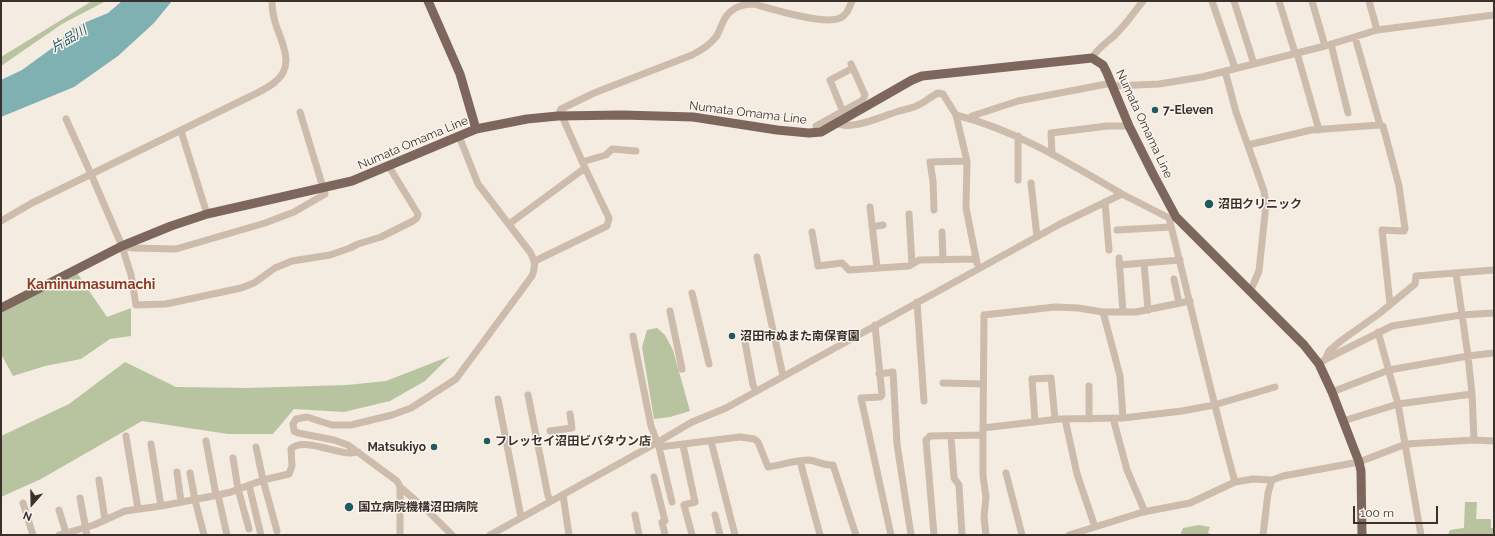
<!DOCTYPE html>
<html>
<head>
<meta charset="utf-8">
<style>
	body { margin:0 }
	#map { position:relative; width:1495px; height:536px; overflow:hidden; background:#f4ebe1; font-family:Raleway,sans-serif }
	canvas { display:block }
	.frame { position:absolute; inset:0; border:2px solid #3b302b; pointer-events:none }
	.north { position:absolute; left:12px; top:484px; width:40px; height:40px; -webkit-text-stroke:3px #fbf5ee; paint-order:stroke; rotate:200deg; font-size:11px; font-weight:700; line-height:16px; text-align:center; color:#3b302b }
	.north::after { content:''; display:block; margin:auto; width:14px; height:18px; background:#3b302b; clip-path:polygon(50% 0,100% 100%,50% 72%,0 100%) }
	.scale { position:absolute; left:1353px; top:506px; width:85px; height:18px; box-sizing:border-box; border:2px solid #3b302b; border-top:0; padding-left:5px; font-size:12px; line-height:14px; white-space:nowrap; color:#3b302b; -webkit-text-stroke:3px #fbf5ee; paint-order:stroke }
</style>
</head>
<body>
<div id="map">
<canvas width="1495" height="536"></canvas>
<div class="frame"></div>
<div class="north">N</div>
<div class="scale">100 m</div>
</div>
<script>
const ctx = document.querySelector('canvas').getContext('2d');
ctx.lineJoin = 'round';
function fill(path, color) { ctx.fillStyle = color; ctx.fill(path, 'evenodd'); }
function strokePath(path, color, width, dash) { ctx.strokeStyle = color; ctx.lineWidth = width; ctx.lineCap = dash ? 'butt' : 'round'; ctx.setLineDash(dash || []); ctx.stroke(path); }
function label(font, color, halo, rows, align = 'center') {
  ctx.font = font + ' Raleway,"Noto Sans JP",sans-serif'; ctx.lineWidth = 3; ctx.setLineDash([]); ctx.textBaseline = 'middle'; ctx.strokeStyle = halo; ctx.fillStyle = color; for (const [text, x, y, turn = 0] of rows) {
    ctx.save(); ctx.translate(x, y); ctx.rotate((+turn || 0) * Math.PI / 180); ctx.textAlign = isNaN(turn) ? turn : align; if (halo) ctx.strokeText(text, 0, 0); ctx.fillText(text, 0, 0); ctx.restore();
  }
}
const green = new Path2D(`
	M92,1H106L62,24L1,66V57Z
	M77,273L107,317L131,308V336L110,339L81,359L45,366L13,376L1,354V313Z
	M657,328L665,335L673,350L690,411L670,417L654,419L642,347L647,330Z
	M450,356L425,381L390,401L344,412L294,409L273,434H228L142,421L41,479L1,497V436L69,404L125,362L176,387L247,388L347,385L386,381Z
	M1465,502H1477L1476,519H1491V528H1494V535H1448L1450,530L1464,528Z
	M1199,525L1210,527L1208,533L1213,535H1180L1183,528Z`);
const water = new Path2D(`
	M122,1H172L154,23L118,56L74,87L1,117V80L22,70L55,46L72,28L108,13Z`);
const minor = new Path2D(`
	M1212,1L1235,68
	M1234,1L1254,64
	M1279,1L1295,53
	M1312,1L1325,46
	M1369,1L1377,30
	M1355,37L1380,125L1383,126L1399,186L1405,229L1404,231L1382,230L1390,304
	M1331,44L1348,113
	M1297,53L1319,130
	M1092,58C1098,48 1106,43 1114,36C1125,26 1134,12 1143,1
	M1225,71L1236,112L1264,191L1266,204L1259,271L1250,292
	M1114,86L1159,84L1202,77L1325,46L1377,30L1494,15
	M843,112L830,80L853,68
	M956,115L967,161L966,208L977,263
	M558,116L561,109L594,93L692,55C701,50 709,46 715,38C719,34 720,28 722,24C728,9 739,4 754,4C772,9 821,24 837,19C846,17 849,9 852,1
	M66,119L91,174L122,246L131,275L136,305L166,304L241,288L254,283L275,268L292,261L330,255L350,248L358,244L381,237L413,221L417,218L418,214L388,165
	M970,119L972,116L1018,101L1112,83
	M836,123C851,131 880,117 896,112C902,110 908,109 914,107C923,104 930,97 938,93L943,94L956,115C1016,130 1069,163 1122,194
	M181,131L207,214
	M816,132V126L863,100L865,95L851,64
	M1018,136V180
	M1248,145L1311,130L1380,125
	M1052,154L1051,133L1107,126H1129
	M582,162L606,155L612,149L636,151
	M1031,183L1037,237
	M1105,202L1109,250
	M870,207L877,268
	M934,210L933,181L930,162L967,161
	M909,214L912,264
	M1169,218C1191,306 1211,395 1235,482
	M1,221L32,203L251,96C259,92 268,88 275,82C294,67 284,47 277,28C274,20 272,10 272,1
	M509,224L585,168L562,116
	M872,227L883,225
	M1117,230L1171,227
	M812,232L818,266L842,263L849,270L909,266L919,260L976,259
	M942,232L943,260
	M122,246L133,248L176,249L265,223L294,212L325,194L300,112
	M757,257L783,376
	M1119,258L1123,312
	M535,261L607,226L609,218L585,168
	M1144,263L1148,310
	M1119,265L1180,260
	M1456,273L1468,356L1472,394L1474,440
	M1174,279L1179,303
	M692,293L709,364
	M917,302L924,401
	M670,311L682,369
	M1103,312L1120,376L1123,418
	M875,325L882,395L880,397L861,398L891,535
	M1378,332L1398,404L1421,535
	M633,336L651,426L659,447L740,437L754,439L758,442L768,467C781,465 796,460 809,460C817,461 824,466 833,465L856,535
	M745,342L753,385L756,391
	M1324,360L1392,326L1461,315L1494,313
	M1325,360L1329,351L1342,340L1380,313L1415,284L1416,276L1494,270
	M879,374L893,372L897,444L911,535
	M943,383L983,384
	M1089,386V419
	M1332,392L1389,370L1468,356L1494,353
	M528,395L548,496L551,501
	M498,399L521,517
	M1113,418L1127,470L1145,512
	M1065,419L1077,474L1095,527
	M1343,421L1398,404L1472,394
	M1035,422L1032,379L1051,378L1055,419
	M983,428L1059,419L1123,418L1182,411L1214,405L1275,387
	M550,431L572,428L570,414
	M126,436L138,509
	M951,436L954,478L959,485L962,535
	M206,441L216,495
	M711,441L735,535
	M151,444L161,506
	M683,445L695,502L684,505L692,535
	M256,447L263,480L277,531
	M659,447L672,502
	M233,458L238,489L249,529
	M800,461L820,535
	M177,472L181,502
	M190,473L195,500L204,535
	M1006,473L1022,535
	M654,477L665,521L662,522L665,535
	M99,480L105,520
	M249,485L261,535
	M400,487L429,512L452,535
	M218,495L227,535
	M563,495L569,535
	M80,498L87,535
	M23,503L33,535
	M59,510L66,533
	M635,515L639,535
	M715,515L720,535
	M59,535L94,525L125,511L161,506L218,495L231,492L263,480L289,474L292,466L291,449C303,437 334,453 349,453C352,453 355,452 358,452
	M400,535V487L397,481L348,445L334,440L298,433L294,431L293,424L296,419L307,417L332,425H351L392,415L411,408L456,379L532,276C536,266 535,261 530,252L478,184L459,136
	M490,535L658,442L692,422L726,408L1060,224L1122,194L1169,218L1176,217
	M934,535L926,440L930,436L983,435
	M986,535L984,517L986,497L983,476V435L984,315L1055,307L1078,308L1103,312H1136L1190,301
	M1069,535L1143,512L1190,503L1235,482L1253,479L1272,480L1283,476L1359,462L1406,444L1474,440L1494,441
	M1263,535L1268,493L1272,480`);
const major = new Path2D(`
	M428,1L460,74L476,129
	M1,308L122,246L171,226L207,214L352,181L476,129L527,119L558,116L622,115L693,117L777,130L809,133L821,132L912,80L922,76L1092,58L1103,65L1107,73L1129,126L1153,174L1176,217L1304,345L1319,364L1332,392L1359,462L1361,471L1362,535`);
const markers = [
	[1155,110,4,"#1f5a5e"],
	[1209,204,5,"#1f5a5e"],
	[732,336,4,"#1f5a5e"],
	[487,441,4,"#1f5a5e"],
	[434,447,4,"#1f5a5e"],
	[349,507,5,"#1f5a5e"]
];
const poiNames = [
	["7-Eleven",1163,110],
	["沼田クリニック",1218,204],
	["沼田市ぬまた南保育園",740,336],
	["フレッセイ沼田ビバタウン店",495,441],
	["Matsukiyo",426,447,"right"],
	["国立病院機構沼田病院",358,507]
];
const streetNames = [
	["Numata Omama Line",748,113,7],
	["Numata Omama Line",1144,124,65],
	["Numata Omama Line",413,143,-23]
];
const waterNames = [
	["片品川",69,39,-30]
];
const quarterNames = [
	["Kaminumasumachi",91,285]
];
fill(green, '#b8c4a0');
fill(water, '#7fb0b2');
strokePath(minor, '#cdbbac', 7);
strokePath(major, '#7d675c', 9);
for (const [x, y, r, color] of markers) { const dot = new Path2D(); dot.arc(x, y, r, 0, 2 * Math.PI); ctx.fillStyle = color; ctx.fill(dot); strokePath(dot, '#fbf5ee', 1.5); }
label('bold 12px', '#3b302b', '#fbf5ee', poiNames, 'left');
label('12px', '#3b302b', '#fbf5ee', streetNames);
label('italic 13px', '#1f5a5e', '#fbf5ee', waterNames);
label('bold 14px', '#8c3b22', '#fbf5ee', quarterNames);
</script>
</body>
</html>
